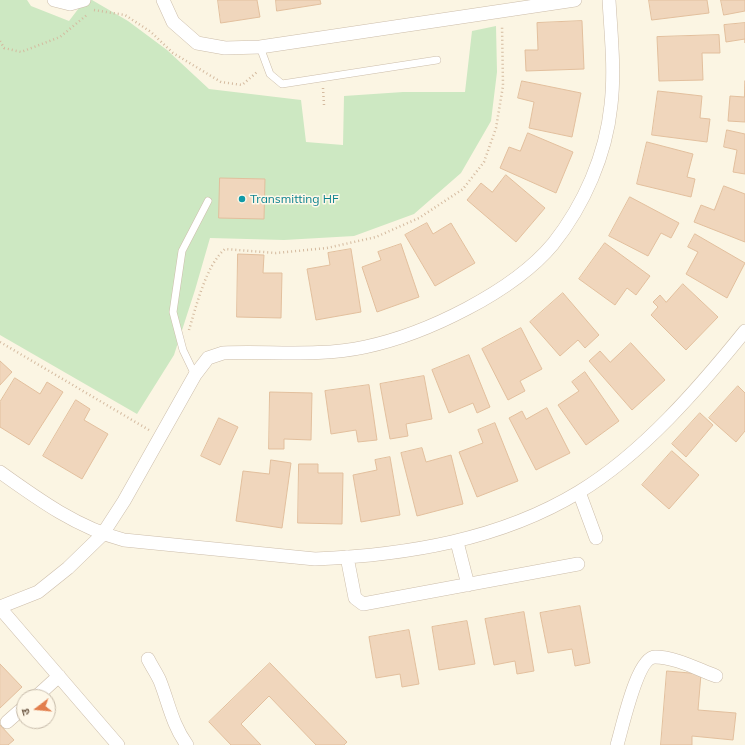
<!DOCTYPE html>
<html>
<head>
<meta charset="utf-8">
<style>
	body { margin:0 }
	#map { position:relative; width:745px; height:745px; overflow:hidden; background:#fbf5e3; font-family:Mulish,"Noto Sans Devanagari",sans-serif }
	canvas { display:block }
	.north { position:absolute; left:16px; top:689px; width:40px; height:40px; box-sizing:border-box; background:#fef8e9; border:1px solid #c6baa9; border-radius:50%; rotate:254deg; font-size:11px; font-weight:700; line-height:16px; text-align:center; color:#725d4a }
	.north::after { content:''; display:block; margin:auto; width:14px; height:18px; background:#e27e4c; clip-path:polygon(50% 0,100% 100%,50% 72%,0 100%) }
</style>
</head>
<body>
<div id="map">
<canvas width="745" height="745"></canvas>
<div class="north">उ</div>
</div>
<script>
const ctx = document.querySelector('canvas').getContext('2d');
ctx.lineJoin = 'round';
function fill(path, color) { ctx.fillStyle = color; ctx.fill(path, 'evenodd'); }
function strokePath(path, color, width, dash) { ctx.strokeStyle = color; ctx.lineWidth = width; ctx.lineCap = dash ? 'butt' : 'round'; ctx.setLineDash(dash || []); ctx.stroke(path); }
function label(font, color, halo, rows, align = 'center') {
  ctx.font = font + ' Mulish,sans-serif'; ctx.lineWidth = 3; ctx.setLineDash([]); ctx.textBaseline = 'middle'; ctx.strokeStyle = halo; ctx.fillStyle = color; for (const [text, x, y, turn = 0] of rows) {
    ctx.save(); ctx.translate(x, y); ctx.rotate((+turn || 0) * Math.PI / 180); ctx.textAlign = isNaN(turn) ? turn : align; if (halo) ctx.strokeText(text, 0, 0); ctx.fillText(text, 0, 0); ctx.restore();
  }
}
const green = new Path2D(`
	M0,0H27L31,6L69,21L85,0H92L128,21L167,50L209,89L301,100L306,142L343,145L344,96L403,92H465L472,31L496,26L497,72L491,121L461,173L414,214L354,236L284,240L210,238L195,290L174,355L137,414L0,335Z`);
const building = new Path2D(`
	M218,0H257L260,17L221,23Z
	M276,0H320L321,4L277,11Z
	M649,0H707L709,13L652,20Z
	M721,0H745V11L724,15Z
	M582,21L584,69L526,71L525,50H538L537,23Z
	M745,23V43V39L726,42L724,25Z
	M719,35L720,53H702L703,80L659,81L657,37Z
	M522,81L581,93L572,137L529,128L534,102L518,98Z
	M745,81V122L728,121L730,96L744,97Z
	M658,91L702,96L700,118L710,119L707,142L652,135Z
	M727,130L745,134V174L733,172L737,150L724,147Z
	M528,133L573,152L556,193L500,168L509,147L520,151Z
	M647,142L693,154L687,177L695,179L691,197L637,184Z
	M506,175L545,208L516,242L467,200L481,183L492,192Z
	M220,178L265,179L264,219L219,218Z
	M724,186L745,194V242L694,222L701,205L714,210Z
	M630,197L679,223L671,238L661,233L648,256L609,236Z
	M427,223L433,234L451,223L475,263L435,286L405,235Z
	M695,234L745,263L727,298L686,274L698,252L688,247Z
	M605,243L650,276L636,295L627,288L615,305L579,279Z
	M401,244L419,297L377,312L362,267L381,260L378,252Z
	M351,249L361,312L316,320L307,269L330,265L328,253Z
	M238,254L264,255L263,273H282L281,318L237,317Z
	M683,284L718,317L686,350L651,315L658,307L653,302L660,295L666,302Z
	M563,293L599,335L585,348L578,340L560,356L530,322Z
	M521,328L542,369L520,381L525,391L508,400L482,349Z
	M631,343L665,380L632,410L589,361L600,351L610,362Z
	M469,355L490,407L477,413L473,403L449,413L432,370Z
	M0,361L12,372L0,385Z
	M585,372L619,421L586,445L558,405L579,391L572,382Z
	M424,376L432,419L406,424L408,436L390,439L380,384Z
	M15,378L40,394L47,382L63,392L29,445L0,427V402Z
	M369,385L377,440L358,442L356,430L331,434L325,391Z
	M738,386L745,393V431L736,442L709,418Z
	M270,392L312,393L311,440L284,439V449H269Z
	M76,400L90,409L84,420L108,434L82,479L43,456Z
	M547,408L570,453L536,470L509,418L522,411L526,419Z
	M700,413L713,425L686,457L672,444Z
	M219,418L238,427L220,465L201,456Z
	M495,423L518,481L477,497L459,452L483,443L478,430Z
	M422,448L426,462L451,455L463,504L417,516L401,453Z
	M672,451L699,475L669,509L642,485Z
	M390,457L400,515L361,522L353,475L377,470L375,460Z
	M271,460L291,463L282,528L236,521L243,471L269,474Z
	M299,464H318V473H343L342,524L298,523Z
	M580,606L590,663L575,666L572,649L548,653L540,613Z
	M524,612L534,671L517,674L515,661L494,665L485,619Z
	M467,621L475,664L439,670L432,627Z
	M409,630L419,684L402,687L400,674L376,678L369,637Z
	M270,663L347,742L344,745H316L269,696L241,724L261,745H231L209,722Z
	M0,664L22,687L0,708Z
	M667,671L701,674L698,710L736,713L733,740L692,736V745H661Z
	M0,725L14,740L8,745H0Z`);
const path = new Path2D(`
	M94,10L125,15L151,32L173,53L221,82L242,85L257,72
	M0,41L4,48L21,52L60,37L88,14
	M323,88L324,105
	M189,330C196,307 206,265 225,249L276,253L327,248L376,237L419,218L463,189L484,162L496,128L503,86L502,25
	M0,342L149,430`);
const service = new Path2D(`
	M260,47L270,74L282,84L437,60
	M195,375L183,350L173,312L182,251L208,201`);
const minor = new Path2D(`
	M54,0L70,4L84,0
	M163,0L173,22L197,43L225,48L260,47L575,0
	M0,472C39,500 78,528 124,540L315,559C406,555 500,540 579,492C642,454 699,388 745,331
	M579,492L596,538
	M457,542L468,585
	M347,557L355,598L363,604L578,564
	M0,607L38,592L68,568L102,535L124,501L195,375L208,358L223,353C270,351 319,357 365,347C426,334 513,292 553,244C584,205 606,155 611,105C615,70 611,35 609,0
	M0,608L118,745
	M148,659C152,667 157,674 160,681C169,704 172,724 187,745
	M36,697L59,676
	M7,722L24,707
	M617,745C622,729 637,657 655,657C675,657 697,669 716,676`);
const markers = [
	[242,199,4,"#0f9aa8"]
];
const cultureNames = [
	["Transmitting HF",250,199]
];
fill(green, '#cde8c2');
fill(building, '#f0d6bc');
strokePath(building, '#e2bf9d', 1);
strokePath(service, '#ccbdaa', 8);
strokePath(minor, '#ccbdaa', 14);
strokePath(path, '#d4ba9f', 2.5, [1, 3]);
strokePath(service, '#fff', 7);
strokePath(minor, '#fff', 13);
for (const [x, y, r, color] of markers) { const dot = new Path2D(); dot.arc(x, y, r, 0, 2 * Math.PI); ctx.fillStyle = color; ctx.fill(dot); strokePath(dot, '#fef8e9', 1.5); }
label('12px', '#0d838f', '#fef8e9', cultureNames, 'left');
</script>
</body>
</html>
